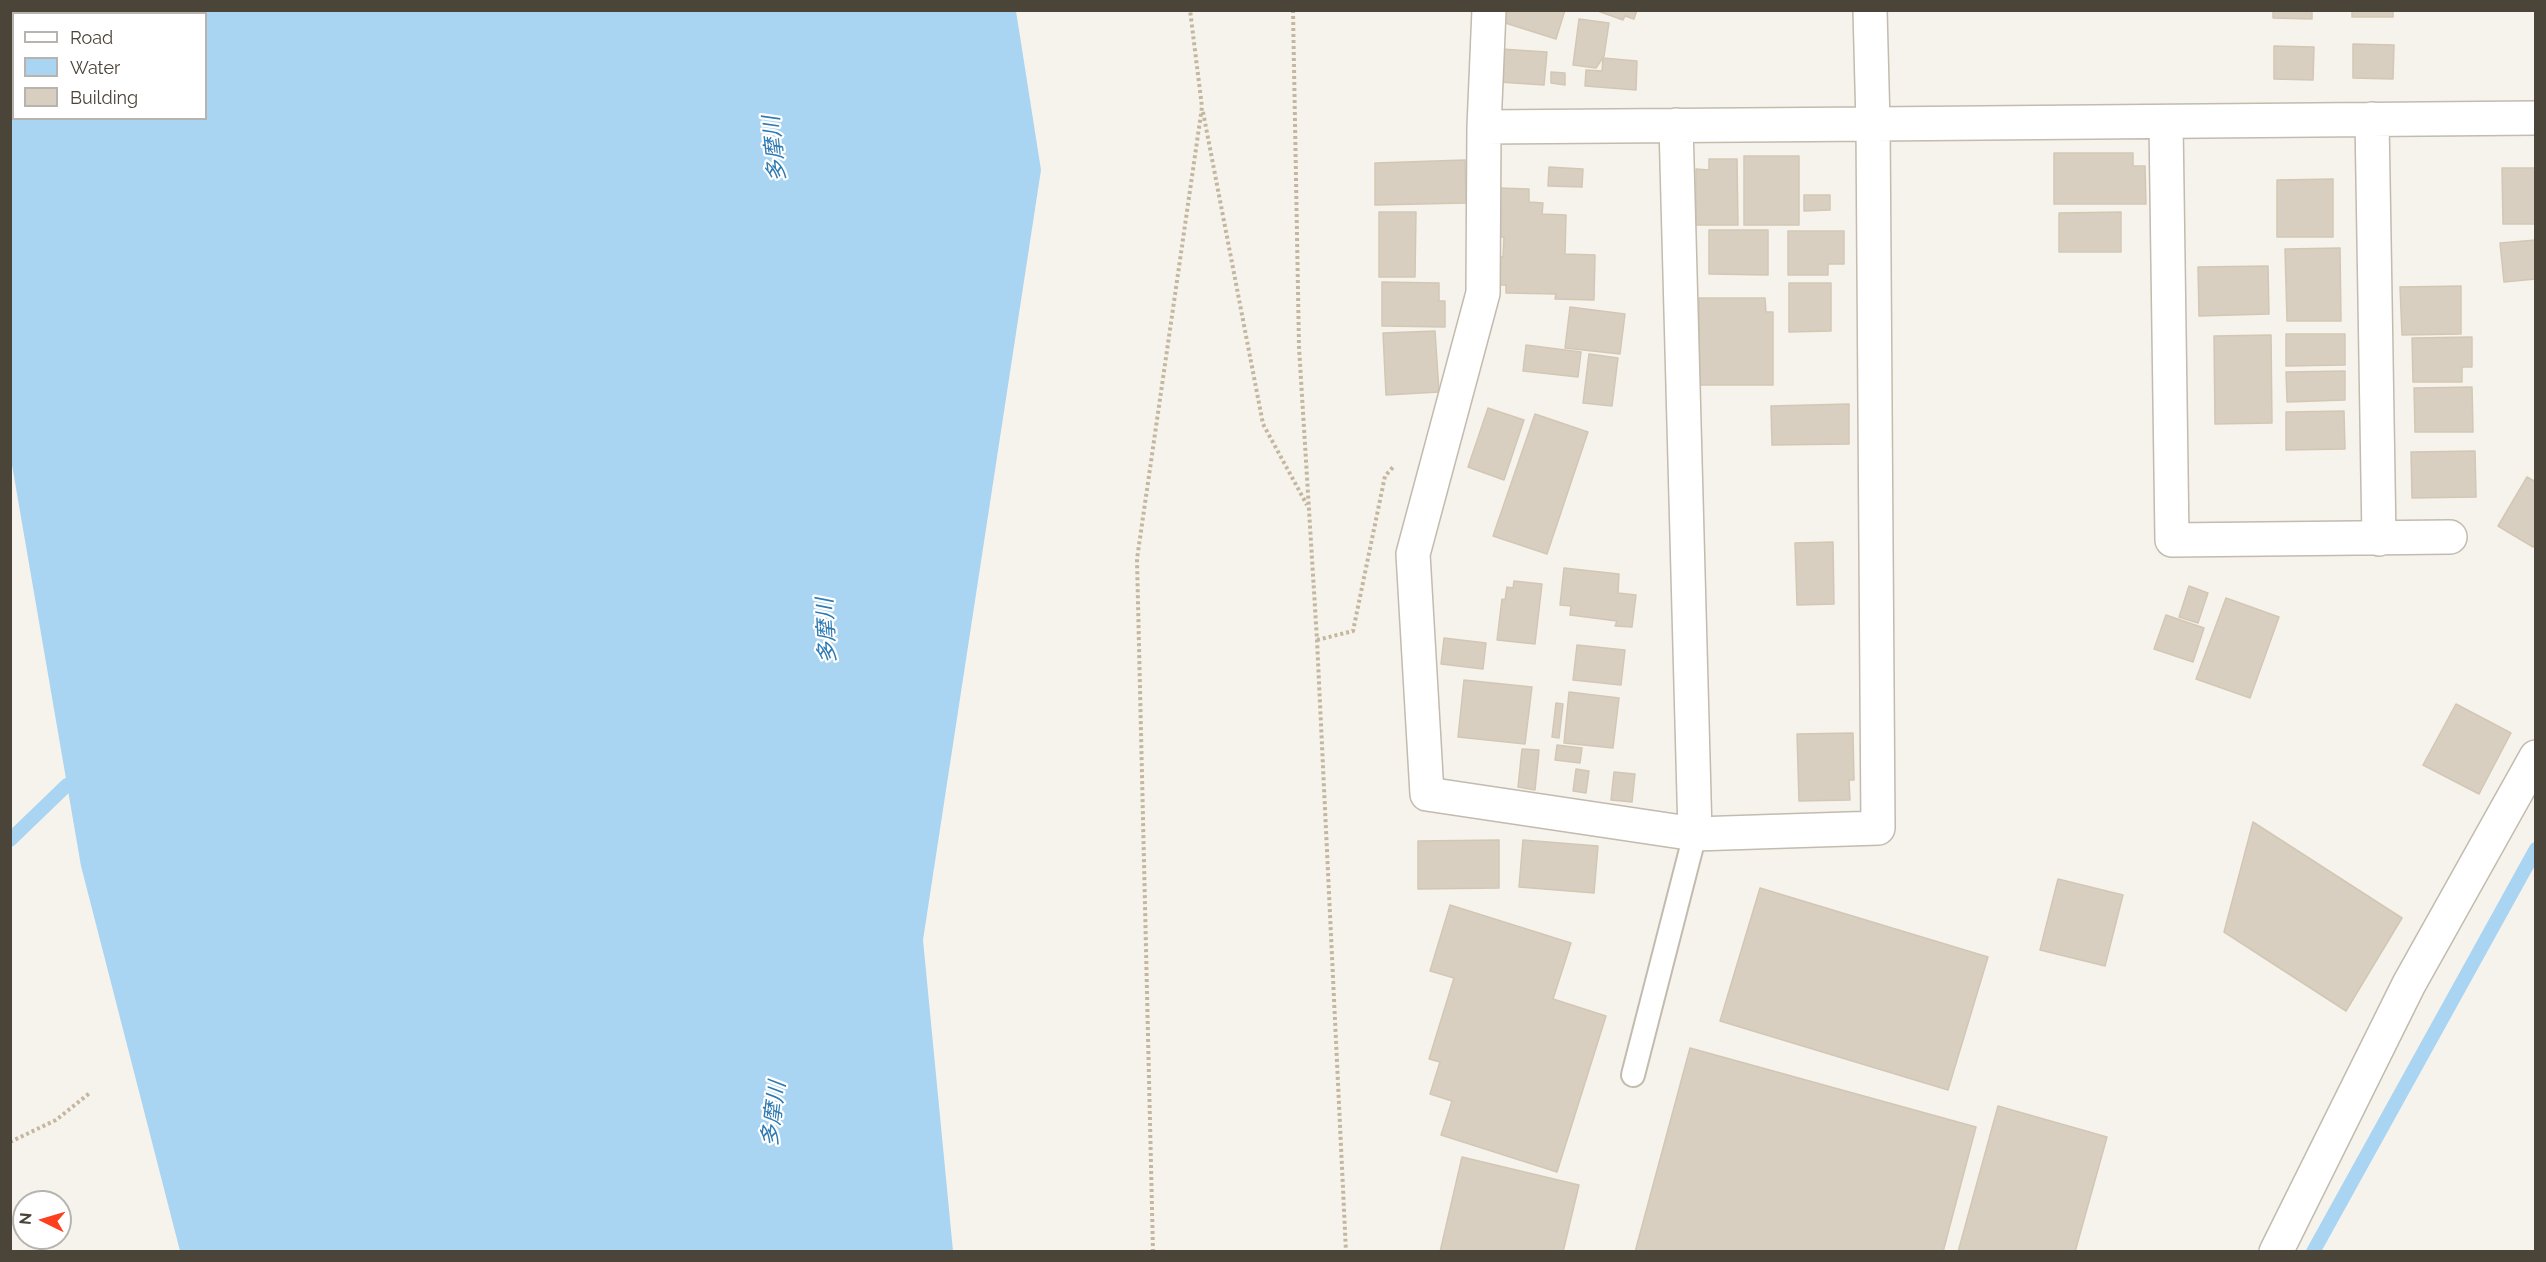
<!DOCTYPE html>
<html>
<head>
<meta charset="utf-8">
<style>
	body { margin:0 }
	#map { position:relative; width:2546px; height:1262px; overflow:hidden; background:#f6f3ec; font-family:Raleway,sans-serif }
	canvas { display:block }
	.frame { position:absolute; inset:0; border:12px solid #4b4439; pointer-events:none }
	.legend { position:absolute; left:12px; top:12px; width:195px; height:108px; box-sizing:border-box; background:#fff; border:2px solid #b7b4b0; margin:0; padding:8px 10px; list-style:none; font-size:18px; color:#4b4439 }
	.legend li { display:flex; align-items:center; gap:12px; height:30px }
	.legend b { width:30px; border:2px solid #b7b4b0 }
	.north { position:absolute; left:12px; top:1190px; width:60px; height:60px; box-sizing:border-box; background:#fff; border:2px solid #b7b4b0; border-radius:50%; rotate:275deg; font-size:16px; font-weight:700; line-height:24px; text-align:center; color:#4b4439 }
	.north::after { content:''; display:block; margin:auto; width:21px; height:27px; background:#fc3f1d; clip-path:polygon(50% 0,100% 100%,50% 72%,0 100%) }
</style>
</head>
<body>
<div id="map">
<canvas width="2546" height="1262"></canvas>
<div class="frame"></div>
<ul class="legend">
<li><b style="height:8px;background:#fff"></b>Road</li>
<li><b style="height:16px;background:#a9d4f2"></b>Water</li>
<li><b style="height:16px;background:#d8cfc1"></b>Building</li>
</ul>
<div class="north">N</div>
</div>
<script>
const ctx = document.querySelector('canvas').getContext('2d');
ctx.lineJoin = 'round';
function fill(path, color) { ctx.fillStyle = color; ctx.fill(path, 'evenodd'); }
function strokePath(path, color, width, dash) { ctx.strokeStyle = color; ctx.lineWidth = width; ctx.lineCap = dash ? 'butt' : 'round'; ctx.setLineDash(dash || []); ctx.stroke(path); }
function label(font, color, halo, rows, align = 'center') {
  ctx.font = font + ' Raleway,"Noto Sans JP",sans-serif'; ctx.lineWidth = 4.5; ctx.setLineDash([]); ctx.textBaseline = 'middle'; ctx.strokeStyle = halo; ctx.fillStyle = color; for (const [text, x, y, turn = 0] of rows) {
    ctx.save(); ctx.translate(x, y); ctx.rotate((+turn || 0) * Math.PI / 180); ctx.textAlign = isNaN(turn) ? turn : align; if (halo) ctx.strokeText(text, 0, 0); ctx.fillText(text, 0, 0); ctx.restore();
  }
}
const water = new Path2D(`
	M10,11H1016L1041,170L923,940L953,1251H180L81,866L11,459ZM14,14H206V118H14Z`);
const stream = new Path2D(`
	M10,840L67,785L85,782
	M2313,1252L2536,849`);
const building = new Path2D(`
	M1505,10H1565L1556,39L1502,22Z
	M1595,10H1637L1634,19L1625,16L1623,20Z
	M2273,10H2312V19L2273,18Z
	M2352,10H2393V17H2352Z
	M1579,19L1609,23L1604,56L1596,68L1573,65Z
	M2353,44L2394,45L2393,79L2353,78Z
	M2274,46L2314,47L2313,80L2274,79Z
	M1501,49L1547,52L1544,85L1499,82Z
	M1603,58L1637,61L1636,90L1585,86L1586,70L1602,71Z
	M1551,72L1565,73V85L1551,83Z
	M2054,153H2133V166H2145L2146,204H2054Z
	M1744,156H1799V225H1744Z
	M1709,159H1737L1738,225H1696V169L1709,170Z
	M1465,160L1466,203L1375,205V163Z
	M1549,167L1583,169L1582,187L1548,186Z
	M2502,168H2536V224H2503Z
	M2333,179V237H2277V180Z
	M1498,188L1529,189V202L1543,203L1542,214L1566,215L1565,254L1595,255L1594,300L1555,299L1556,294L1506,293V285H1494L1495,257H1503L1504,237H1497Z
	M1804,195H1830V210L1804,211Z
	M1379,212H1416L1415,277H1379Z
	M2121,212V252H2059V213Z
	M1709,230H1768V275L1709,274Z
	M1788,231H1844V264H1828V275H1788Z
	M2536,240V279L2504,282L2500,243Z
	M2340,248L2341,321H2287L2285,249Z
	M2268,266L2269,314L2199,316L2198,267Z
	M1382,282L1439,283V301H1445V327L1382,326Z
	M1789,283H1831V331L1789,332Z
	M2461,286V334L2402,335L2400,287Z
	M1699,298H1765L1766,312H1773V385H1700Z
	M1570,307L1625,314L1620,354L1565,348Z
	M1435,331L1439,392L1386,395L1383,333Z
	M2286,334H2345V365L2286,366Z
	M2271,335L2272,423L2215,424L2214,336Z
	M2472,337V367H2462V382H2413L2412,338Z
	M1526,345L1581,352L1578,377L1523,371Z
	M1589,354L1618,358L1612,406L1583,403Z
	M2345,371V400L2287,402L2286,372Z
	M2472,387L2473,432H2415L2414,388Z
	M1849,404V444L1772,445L1771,406Z
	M1488,408L1524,420L1504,480L1468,467Z
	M2344,411L2345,449L2286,450V412Z
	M1535,414L1588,432L1547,554L1493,536Z
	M2475,451L2476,497L2412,498L2411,452Z
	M2527,477L2536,482V543L2533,547L2498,526Z
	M1833,542L1834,604L1797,605L1795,543Z
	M1564,568L1619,574L1618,593L1636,595L1632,627L1615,626L1617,621L1570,615L1571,606L1560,605Z
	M1514,581L1542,584L1535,644L1497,640L1502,599L1505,600L1507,587L1513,588Z
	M2189,586L2208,593L2198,623L2179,617Z
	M2226,598L2279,617L2250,698L2196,679Z
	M2166,615L2204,628L2193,662L2154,649Z
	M1444,638L1486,643L1483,669L1441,664Z
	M1577,645L1625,650L1621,685L1573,680Z
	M1464,680L1532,687L1525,744L1458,737Z
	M1569,692L1619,698L1613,748L1564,743Z
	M1556,703L1563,704L1559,738L1552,737Z
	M2456,704L2511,733L2479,794L2423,765Z
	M1853,733L1854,780H1849L1850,800L1799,801L1797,734Z
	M1557,745L1582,748L1580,763L1555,760Z
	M1522,749L1539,750L1535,790L1518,787Z
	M1576,769L1589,771L1586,793L1573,791Z
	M1614,772L1635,774L1632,802L1611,800Z
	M2253,822L2402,918L2346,1011L2224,932Z
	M1499,840V888L1418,889V841Z
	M1523,840L1598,846L1594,893L1519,887Z
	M2058,879L2123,895L2105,966L2040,950Z
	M1760,888L1988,957L1948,1090L1720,1021Z
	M1450,905L1571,943L1553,999L1606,1016L1557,1172L1441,1135L1452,1101L1430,1094L1440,1062L1429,1059L1454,978L1430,971Z
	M1690,1048L1976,1127L1943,1252H1635Z
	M1998,1106L2107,1137L2075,1252H1958Z
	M1462,1157L1579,1185L1563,1252H1440Z`);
const path = new Path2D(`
	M1293,10L1299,347L1317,640L1346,1252
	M1203,112L1263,424L1307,505
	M1317,640L1353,631L1385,476L1394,466
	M10,1142L56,1120L91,1092
	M1153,1252L1137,559L1202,107L1190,10`);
const lane = new Path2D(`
	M1633,1075L1695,834`);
const street = new Path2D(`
	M1489,10L1484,127L1483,293L1413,554L1427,794L1695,834L1878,828L1873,124L2536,118
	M2372,119L2379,539
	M2166,122L2172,540L2450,537
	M1676,125L1695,834
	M1484,127L1873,124L1870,10
	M2276,1252L2409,984L2536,757`);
const waterNames = [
	["多摩川",775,149,-96],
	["多摩川",827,631,-93],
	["多摩川",774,1114,-83]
];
fill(water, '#a9d4f2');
strokePath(stream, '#a9d4f2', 14);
fill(building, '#d8cfc1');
strokePath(building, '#d3c7b4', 1.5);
strokePath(lane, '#c2bbae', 26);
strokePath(street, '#c2bbae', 36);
strokePath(path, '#c4b79f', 4, [3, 3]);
strokePath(lane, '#fff', 22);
strokePath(street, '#fff', 33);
label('italic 22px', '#2e7ab2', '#fff', waterNames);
</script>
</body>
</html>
